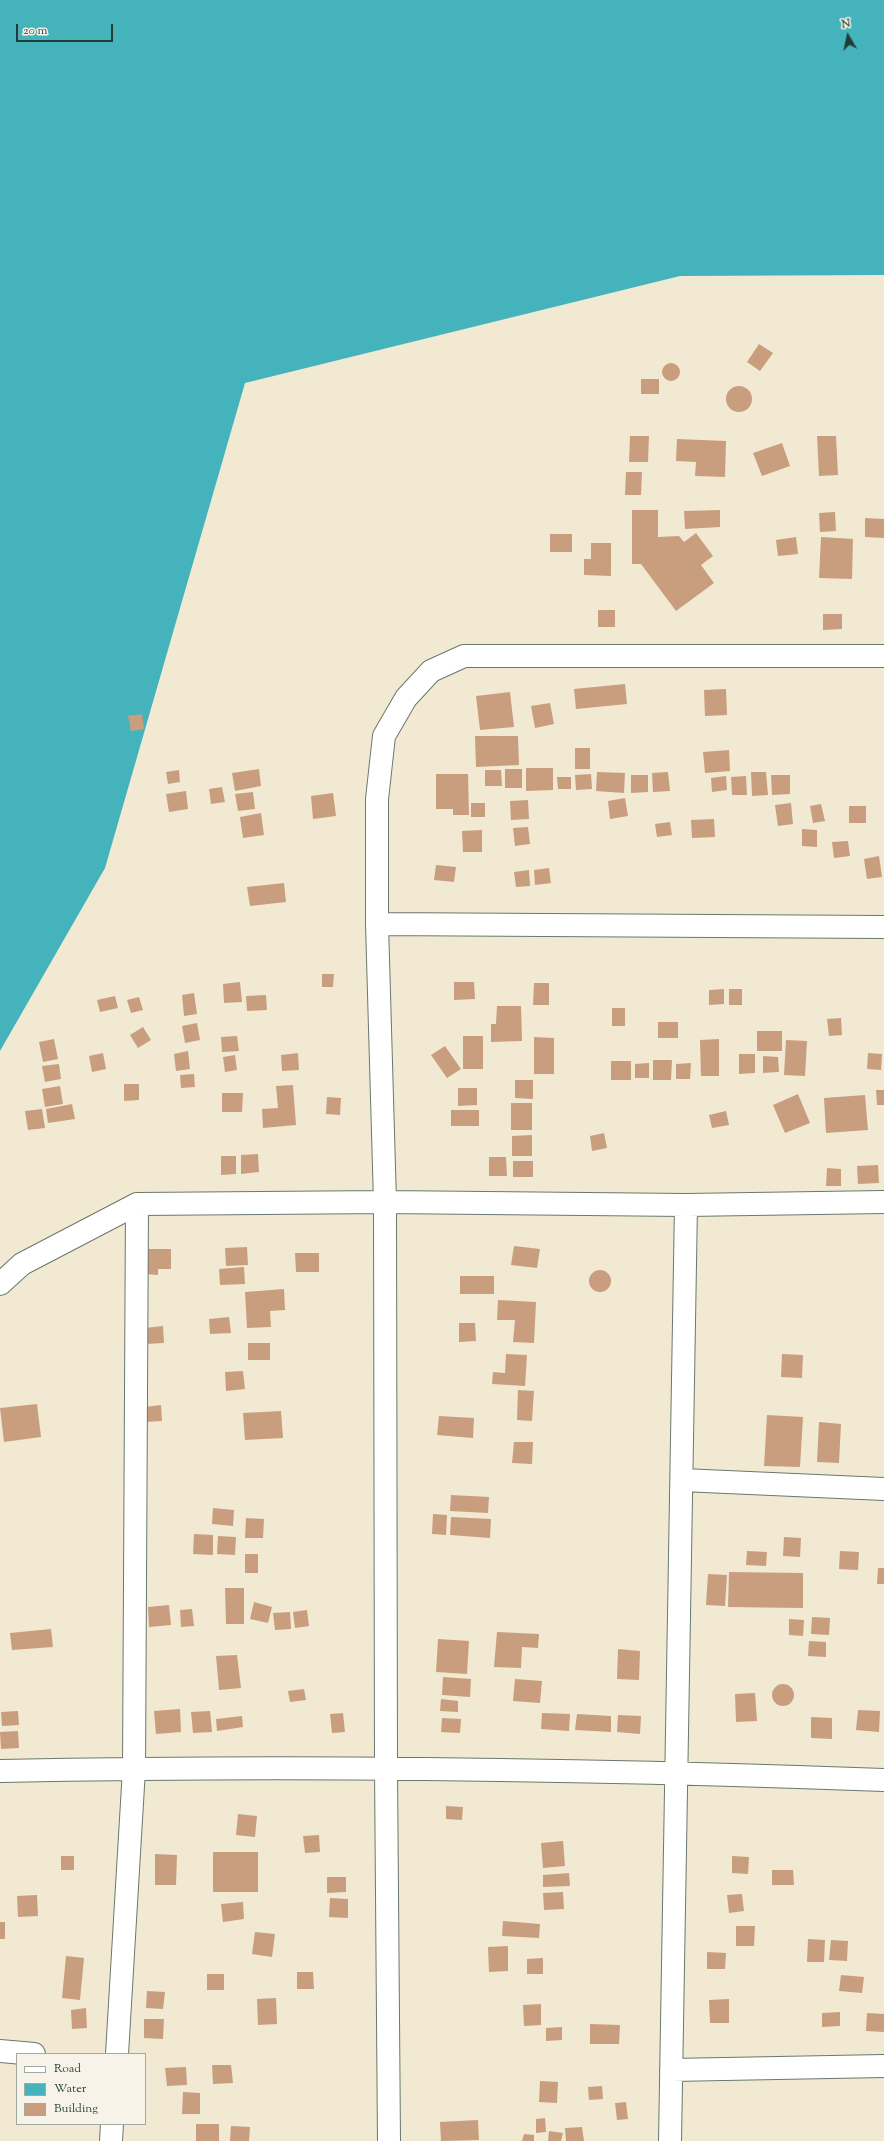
<!DOCTYPE html>
<html>
<head>
<meta charset="utf-8">
<style>
	body { margin:0 }
	#map { position:relative; width:884px; height:2141px; overflow:hidden; background:#f2e9d3; font-family:"Sorts Mill Goudy",serif }
	canvas { display:block }
	.legend { position:absolute; left:16px; top:2053px; width:130px; height:72px; box-sizing:border-box; background:#f7f3e8; border:1px solid #a1aaa0; margin:0; padding:5px 7px; list-style:none; font-size:12px; color:#1f3d34 }
	.legend li { display:flex; align-items:center; gap:8px; height:20px }
	.legend b { width:20px; border:1px solid #a1aaa0 }
	.north { position:absolute; left:828px; top:16px; width:40px; height:40px; -webkit-text-stroke:3px #f7f3e8; paint-order:stroke; rotate:351deg; font-size:11px; font-weight:700; line-height:16px; text-align:center; color:#1f3d34 }
	.north::after { content:''; display:block; margin:auto; width:14px; height:18px; background:#1f3d34; clip-path:polygon(50% 0,100% 100%,50% 72%,0 100%) }
	.scale { position:absolute; left:16px; top:24px; width:97px; height:18px; box-sizing:border-box; border:2px solid #1f3d34; border-top:0; padding-left:5px; font-size:12px; line-height:14px; white-space:nowrap; color:#1f3d34; -webkit-text-stroke:3px #f7f3e8; paint-order:stroke }
</style>
</head>
<body>
<div id="map">
<canvas width="884" height="2141"></canvas>
<ul class="legend">
<li><b style="height:5px;background:#fff"></b>Road</li>
<li><b style="height:11px;background:#44b3bc"></b>Water</li>
<li><b style="height:11px;background:#c99e7f"></b>Building</li>
</ul>
<div class="north">N</div>
<div class="scale">20 m</div>
</div>
<script>
const ctx = document.querySelector('canvas').getContext('2d');
ctx.lineJoin = 'round';
function fill(path, color) { ctx.fillStyle = color; ctx.fill(path, 'evenodd'); }
function strokePath(path, color, width, dash) { ctx.strokeStyle = color; ctx.lineWidth = width; ctx.lineCap = dash ? 'butt' : 'round'; ctx.setLineDash(dash || []); ctx.stroke(path); }
const water = new Path2D(`
	M0,0H884V275L680,276L245,383L105,868L0,1051Z`);
const building = new Path2D(`
	M759,344L773,353L760,371L747,362Z
	M662 372a9 9 0 1 1 18 0a9 9 0 1 1-18 0Z
	M641,379H659V394H641Z
	M726 399a13 13 0 1 1 26 0a13 13 0 1 1-26 0Z
	M630,436H649L648,462H629Z
	M817,436H836L838,475L819,476Z
	M677,439L726,441L725,477L695,476L696,462L676,461Z
	M782,443L790,466L762,476L753,453Z
	M626,472H642L641,495H625Z
	M632,510H658V537L679,536L684,542L696,533L713,556L701,565L714,583L676,611L641,564H632Z
	M720,510V527L685,529L684,511Z
	M835,512L836,531L820,532L819,513Z
	M865,518L884,519V538L865,537Z
	M550,534H572V552H550Z
	M796,537L798,554L778,556L776,540Z
	M821,537L853,539L852,579L819,578Z
	M591,543H611V576L584,575V559H591Z
	M598,610H615V627H598Z
	M823,614H842V629L823,630Z
	M625,684L627,704L576,709L574,689Z
	M726,689L727,715L705,716L704,690Z
	M510,692L514,727L480,730L476,696Z
	M550,703L554,724L535,728L531,706Z
	M142,714L144,729L131,731L128,716Z
	M475,736H518L519,765L476,767Z
	M575,748H590V769H575Z
	M729,750L730,771L705,773L703,752Z
	M526,768H553V790L526,791Z
	M259,769L261,786L235,791L232,773Z
	M505,769H522V788H505Z
	M179,770L180,782L168,784L166,772Z
	M485,770H501L502,786H485Z
	M597,772L625,773L624,793L596,791Z
	M668,772L670,791L653,792L652,773Z
	M751,772H766L768,795L752,796Z
	M436,774H468L469,815H453V809H436Z
	M591,774L592,789L576,790L575,775Z
	M631,775H648V792L631,793Z
	M771,775H790V794L772,795Z
	M726,776L727,790L712,792L711,778Z
	M746,776L747,795H732L731,777Z
	M557,777H571V789H558Z
	M222,787L225,802L211,804L209,789Z
	M186,791L188,809L169,812L166,794Z
	M253,792L255,809L238,811L235,794Z
	M333,793L336,816L313,819L311,796Z
	M625,798L628,816L610,819L608,801Z
	M528,800L529,819L511,820L510,801Z
	M471,803H485V817H471Z
	M791,803L793,824L778,826L775,805Z
	M821,804L825,821L813,823L810,806Z
	M849,806H866V823H849Z
	M261,813L264,835L243,838L240,817Z
	M714,819L715,837L692,838L691,820Z
	M670,822L672,835L657,837L655,824Z
	M528,827L530,844L515,846L513,828Z
	M802,829L817,830V847L802,846Z
	M482,830V852H463L462,831Z
	M848,841L850,856L834,858L832,842Z
	M879,856L882,877L867,879L864,859Z
	M436,865L456,867L454,882L434,880Z
	M549,868L551,883L535,885L534,870Z
	M529,870L530,886L516,887L514,872Z
	M284,883L286,902L250,906L247,887Z
	M322,974H334L333,987H322Z
	M240,982L242,1002L224,1003L223,984Z
	M454,982H474L475,999L454,1000Z
	M534,983H549V1005H533Z
	M724,989V1004L709,1005V990Z
	M729,989H742V1005H729Z
	M194,993L197,1014L184,1016L182,995Z
	M266,995L267,1010L247,1011L246,996Z
	M115,996L118,1008L100,1012L97,1000Z
	M139,997L143,1010L131,1013L127,1000Z
	M497,1006H521L522,1041L491,1042V1024H496Z
	M612,1008H625V1026H612Z
	M841,1018L842,1035L829,1036L827,1019Z
	M658,1022H678V1038H658Z
	M197,1023L200,1040L185,1043L182,1026Z
	M143,1027L151,1040L138,1048L130,1035Z
	M757,1031H782V1051H757Z
	M237,1036L239,1051L222,1052L221,1037Z
	M463,1036H483V1069H463Z
	M534,1037L554,1038V1074H534Z
	M54,1039L58,1059L43,1062L39,1042Z
	M719,1039V1076H701L700,1040Z
	M786,1040L807,1041L805,1076L784,1075Z
	M445,1046L461,1069L447,1078L431,1055Z
	M188,1051L190,1069L176,1071L174,1054Z
	M103,1053L106,1069L92,1072L89,1056Z
	M298,1053L299,1070L282,1071L281,1055Z
	M868,1053L882,1054L881,1070L867,1069Z
	M739,1054H755V1073L739,1074Z
	M235,1055L237,1070L225,1072L223,1057Z
	M763,1056L778,1057L779,1072L763,1073Z
	M653,1060H672L671,1080H653Z
	M611,1061H631V1080H611Z
	M649,1063V1078H635V1064Z
	M691,1063L690,1079H676V1064Z
	M59,1064L61,1079L45,1082L42,1066Z
	M194,1074L195,1087L181,1088L180,1075Z
	M515,1080H533V1099L515,1098Z
	M124,1084H139V1100L124,1101Z
	M293,1085L296,1125L263,1128L262,1109L278,1108L276,1086Z
	M60,1086L63,1104L45,1107L42,1089Z
	M458,1088H477V1105L458,1106Z
	M876,1090H884V1105H877Z
	M222,1093H243L242,1112H222Z
	M798,1094L810,1123L785,1133L773,1105Z
	M865,1095L868,1130L826,1133L824,1098Z
	M327,1097L341,1098L340,1115L326,1114Z
	M511,1103H532V1130H511Z
	M72,1104L75,1119L48,1123L46,1109Z
	M42,1109L45,1128L28,1130L25,1111Z
	M451,1110H479V1126H451Z
	M726,1111L729,1125L712,1128L709,1115Z
	M604,1133L607,1148L592,1151L590,1136Z
	M532,1135V1156H512V1136Z
	M258,1154L259,1172L241,1174V1155Z
	M221,1156H236V1174L221,1175Z
	M489,1157H506L507,1176H489Z
	M513,1161H533V1177H513Z
	M878,1165L879,1183L858,1184L857,1166Z
	M827,1168L841,1169V1186H826Z
	M514,1246L540,1249L537,1268L511,1265Z
	M247,1247L248,1265L226,1266L225,1248Z
	M146,1249H171V1269H158V1275L145,1274Z
	M295,1253H319V1272H296Z
	M244,1267L245,1284L220,1285L219,1269Z
	M589 1281a11 11 0 1 1 22 0a11 11 0 1 1-22 0Z
	M460,1276H494V1294H460Z
	M284,1289L285,1310L270,1311L271,1327L247,1328L245,1292Z
	M498,1300L536,1302L534,1343L513,1342L515,1320H497Z
	M229,1317L231,1333L210,1334L209,1319Z
	M459,1323H475L476,1341L459,1342Z
	M163,1326L164,1343L146,1344L145,1328Z
	M248,1343H270V1360H248Z
	M506,1354L527,1355L525,1386L492,1384L493,1372L505,1373Z
	M782,1354L803,1355L802,1378L781,1377Z
	M243,1371L245,1389L226,1391L225,1372Z
	M518,1390L534,1391L532,1421L517,1420Z
	M37,1404L41,1437L4,1442L0,1408Z
	M161,1405L162,1421L145,1422L144,1407Z
	M281,1411L283,1438L245,1440L243,1413Z
	M767,1415L803,1417L800,1467L764,1466Z
	M439,1416L474,1418L473,1438L437,1435Z
	M819,1422L841,1424L839,1463L817,1462Z
	M514,1442H533L532,1464L512,1463Z
	M451,1495L489,1497L488,1513L450,1511Z
	M213,1508L234,1510L233,1526L212,1524Z
	M433,1514L447,1515L446,1535L432,1534Z
	M451,1517L491,1519L490,1538L450,1535Z
	M246,1518L264,1519L263,1538H245Z
	M194,1534L213,1535V1555L193,1554Z
	M218,1536L236,1537L235,1555L217,1554Z
	M784,1537L801,1538L800,1557L783,1556Z
	M747,1551L767,1552L766,1566L746,1565Z
	M840,1551L859,1552L858,1570L839,1569Z
	M245,1554H258V1573H245Z
	M878,1568H884V1584H877Z
	M729,1572L803,1573V1608L728,1607Z
	M708,1574L727,1575L725,1606L706,1605Z
	M225,1588H244V1624H226Z
	M254,1602L272,1607L268,1623L250,1619Z
	M169,1605L171,1625L149,1627L148,1607Z
	M192,1609L194,1626L181,1627L180,1610Z
	M307,1610L309,1626L295,1628L293,1612Z
	M290,1612L291,1629L275,1630L273,1613Z
	M812,1617L830,1618L829,1635L811,1634Z
	M789,1619L804,1620L803,1636L789,1635Z
	M51,1629L53,1647L12,1650L10,1633Z
	M497,1632L539,1634L538,1648L522,1647L521,1668L494,1667Z
	M438,1639L469,1641L467,1674L436,1672Z
	M809,1641L826,1642V1657L808,1656Z
	M618,1649L640,1651L639,1680L617,1679Z
	M237,1655L241,1688L219,1690L216,1656Z
	M443,1677L471,1679L470,1697L442,1695Z
	M515,1679L542,1681L540,1703L513,1701Z
	M772 1695a11 11 0 1 1 22 0a11 11 0 1 1-22 0Z
	M304,1689L306,1700L290,1702L288,1691Z
	M755,1693L757,1721L736,1722L735,1694Z
	M441,1699L458,1701V1712L440,1711Z
	M180,1709L181,1732L156,1734L154,1711Z
	M858,1710L880,1711L879,1732L856,1730Z
	M18,1711L19,1725L2,1726L1,1712Z
	M210,1711L212,1732L193,1733L191,1712Z
	M343,1713L345,1732L332,1733L330,1714Z
	M542,1713L570,1714L569,1731L541,1729Z
	M577,1714L611,1716V1732L575,1730Z
	M618,1715L641,1716L640,1734L617,1732Z
	M242,1716L243,1727L217,1731L216,1719Z
	M811,1717L832,1718V1739L811,1738Z
	M442,1718L461,1719L460,1733L441,1732Z
	M18,1731L19,1748L1,1749L0,1732Z
	M446,1806L463,1807L462,1820L446,1819Z
	M238,1814L257,1816L255,1837L236,1835Z
	M319,1835L320,1852L305,1853L303,1836Z
	M563,1841L565,1866L543,1868L541,1843Z
	M213,1852H258V1892H213Z
	M155,1854L177,1855L176,1885H155Z
	M61,1856H74V1870H61Z
	M732,1856L749,1857L748,1874L732,1873Z
	M772,1870H793L794,1885H772Z
	M569,1873L570,1886L543,1887V1875Z
	M327,1877H346V1892L327,1893Z
	M563,1892L564,1909L544,1910L543,1893Z
	M742,1894L744,1911L729,1913L727,1895Z
	M37,1895L38,1916L18,1917L17,1896Z
	M330,1898L348,1899V1918L329,1917Z
	M243,1902L244,1919L223,1922L221,1904Z
	M503,1921L540,1924L539,1938L502,1936Z
	M0,1922H5V1939H0Z
	M736,1926H755L754,1946H736Z
	M255,1932L275,1934L272,1957L252,1954Z
	M808,1939L825,1940L824,1962H807Z
	M831,1940L848,1941L847,1961L829,1960Z
	M508,1946V1971L489,1972L488,1947Z
	M707,1952L726,1953L725,1969H707Z
	M66,1956L84,1958L80,2000L62,1998Z
	M543,1958V1974H527V1959Z
	M297,1972H313L314,1989H297Z
	M207,1974H224V1990H207Z
	M841,1975L864,1977L862,1993L839,1991Z
	M147,1991L165,1992L163,2009L146,2008Z
	M276,1998L277,2024L258,2025L257,1999Z
	M729,1999V2023H710L709,2000Z
	M541,2004V2025L524,2026L523,2005Z
	M86,2008L87,2028L72,2029L71,2010Z
	M840,2012V2026L822,2027V2013Z
	M867,2013L884,2014V2032L866,2031Z
	M144,2019H164L163,2039L144,2038Z
	M590,2024L620,2025L619,2044H590Z
	M562,2027V2040L546,2041V2028Z
	M212,2065H231L233,2083L213,2084Z
	M186,2067L187,2085L167,2086L165,2068Z
	M540,2081L558,2082L557,2103L539,2102Z
	M602,2086L603,2099L589,2100L588,2087Z
	M183,2092L200,2093V2114H182Z
	M626,2102L628,2119L617,2120L615,2103Z
	M545,2118L546,2132L536,2133V2119Z
	M478,2120L479,2140L441,2141L440,2122Z
	M196,2124H219V2141H196Z
	M231,2126L250,2127L249,2141H230Z
	M582,2127L584,2141H566L565,2128Z
	M549,2131L563,2133L561,2141H548Z
	M524,2134L534,2135V2141H522Z`);
const street = new Path2D(`
	M377,924L884,927
	M0,1284L22,1264L137,1204L385,1202L686,1205L884,1202
	M682,1480L884,1489
	M0,1771C295,1765 590,1769 884,1780
	M0,2051L34,2054
	M117,2054L134,1769L137,1204
	M671,2070L884,2066
	M111,2141L112,2124
	M389,2141L386,1769L385,1202L377,924V799L384,736L406,698L431,671L464,656H884
	M670,2141L686,1205`);
fill(water, '#44b3bc');
fill(building, '#c99e7f');
strokePath(street, '#69796c', 24);
strokePath(street, '#fff', 22);
</script>
</body>
</html>
